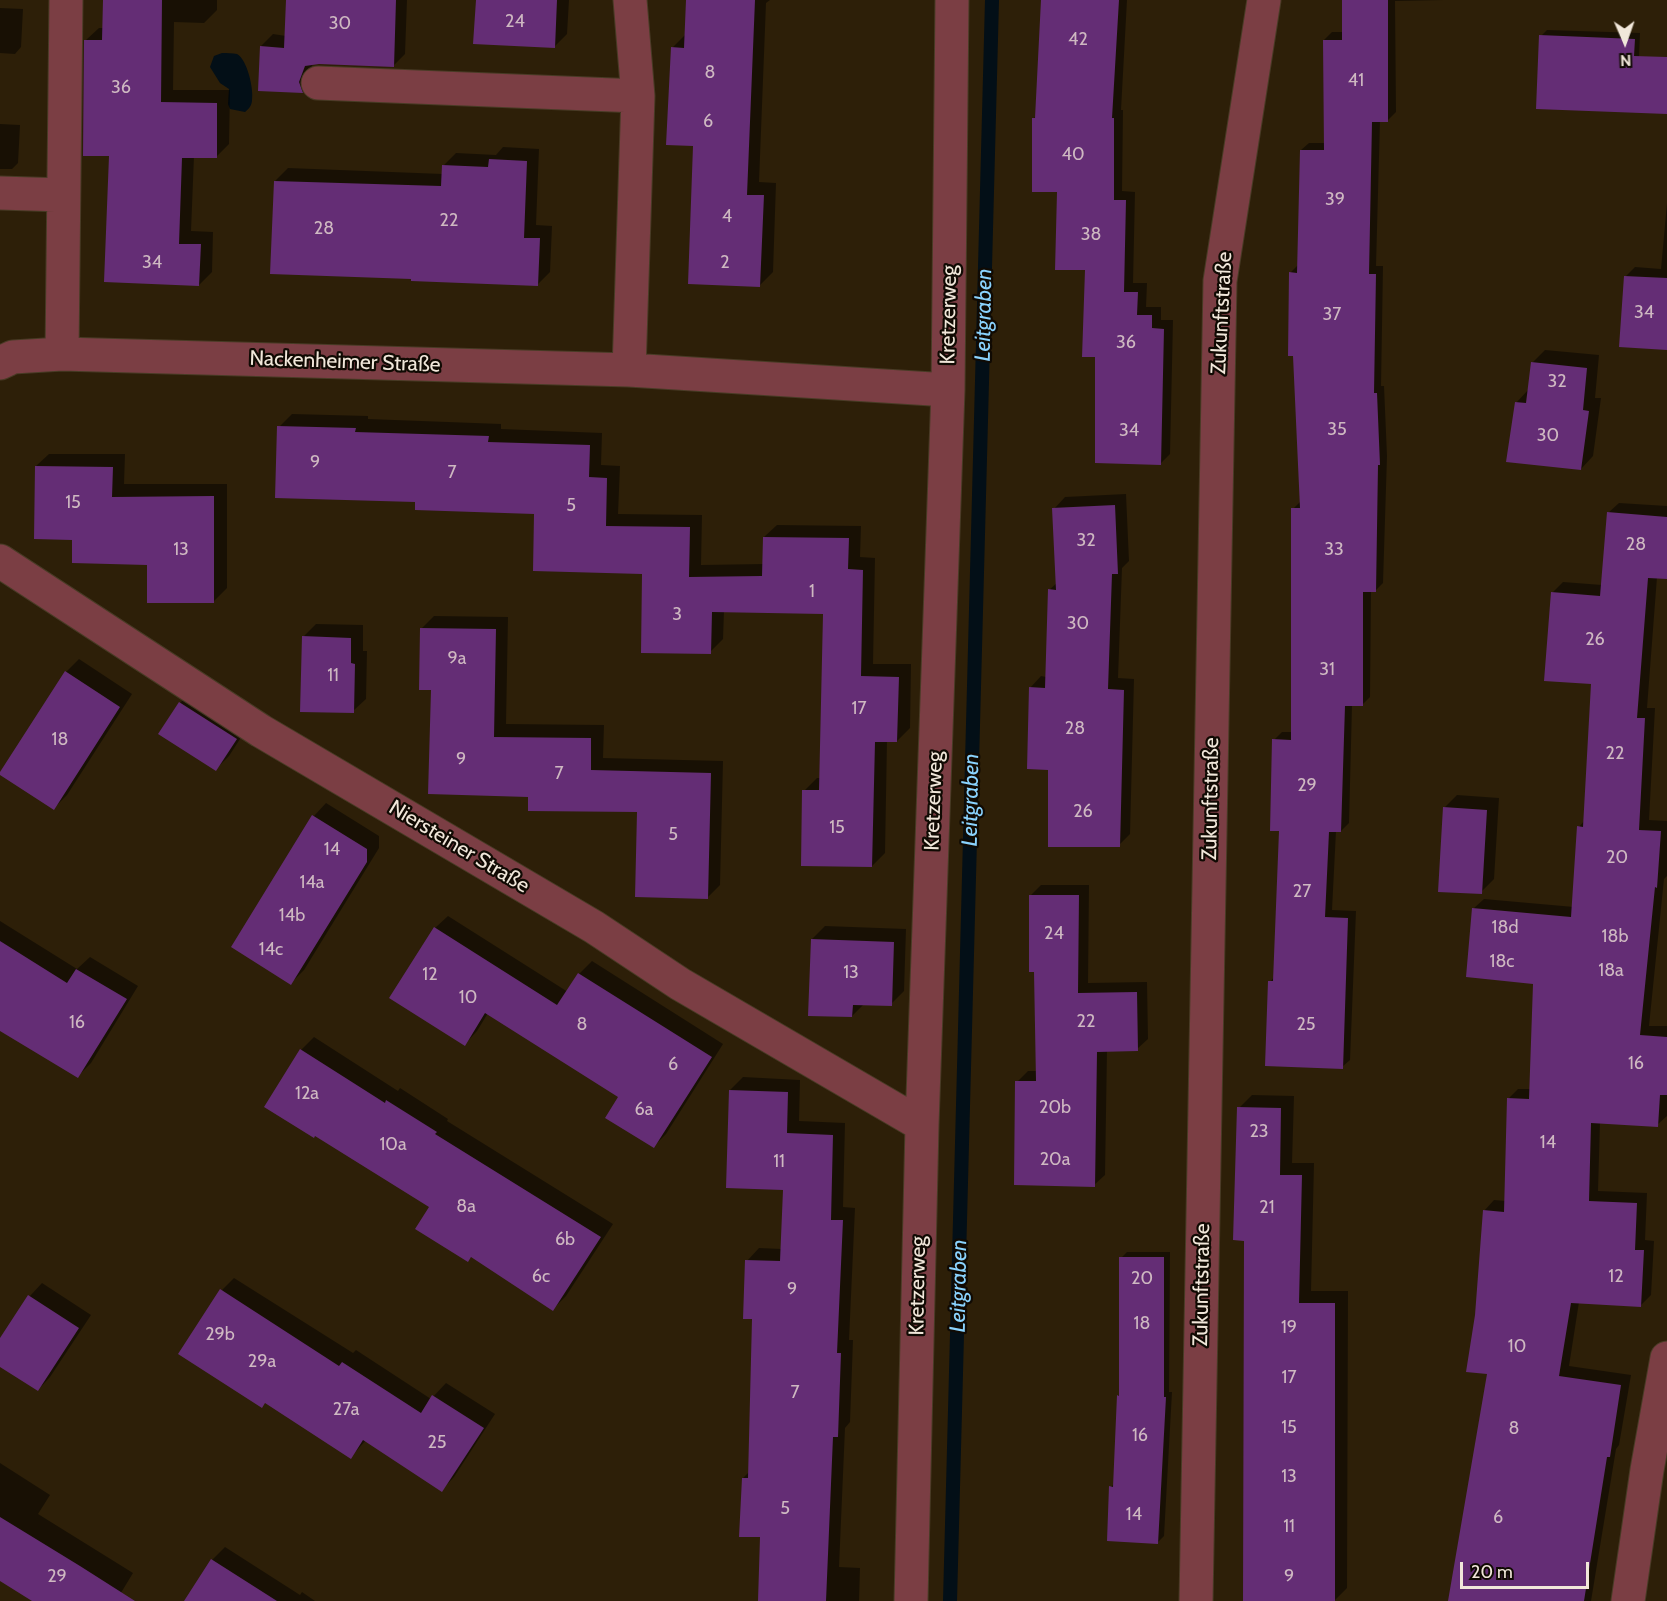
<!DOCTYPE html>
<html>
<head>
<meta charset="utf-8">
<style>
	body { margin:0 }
	#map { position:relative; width:1667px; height:1601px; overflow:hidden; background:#2d1f08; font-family:Cabin,sans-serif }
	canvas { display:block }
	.north { position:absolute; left:1595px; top:12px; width:60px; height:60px; -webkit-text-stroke:4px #100a03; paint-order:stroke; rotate:178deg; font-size:16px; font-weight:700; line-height:24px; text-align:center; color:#f1e7da }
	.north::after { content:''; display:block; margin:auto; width:21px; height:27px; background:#f1e7da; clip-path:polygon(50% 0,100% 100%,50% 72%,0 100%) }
	.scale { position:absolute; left:1460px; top:1562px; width:129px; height:27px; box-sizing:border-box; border:3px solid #f1e7da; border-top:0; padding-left:8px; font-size:18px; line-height:21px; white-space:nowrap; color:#f1e7da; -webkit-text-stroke:4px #100a03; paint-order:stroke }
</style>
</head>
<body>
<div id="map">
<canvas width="1667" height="1601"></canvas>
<div class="north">N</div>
<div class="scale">20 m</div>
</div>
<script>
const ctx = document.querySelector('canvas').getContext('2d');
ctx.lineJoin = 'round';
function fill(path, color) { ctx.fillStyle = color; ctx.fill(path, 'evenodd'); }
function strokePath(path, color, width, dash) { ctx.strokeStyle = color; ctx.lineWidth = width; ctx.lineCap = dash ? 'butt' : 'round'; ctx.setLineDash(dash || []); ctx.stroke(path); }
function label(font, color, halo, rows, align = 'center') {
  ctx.font = font + ' Cabin,sans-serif'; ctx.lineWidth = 4.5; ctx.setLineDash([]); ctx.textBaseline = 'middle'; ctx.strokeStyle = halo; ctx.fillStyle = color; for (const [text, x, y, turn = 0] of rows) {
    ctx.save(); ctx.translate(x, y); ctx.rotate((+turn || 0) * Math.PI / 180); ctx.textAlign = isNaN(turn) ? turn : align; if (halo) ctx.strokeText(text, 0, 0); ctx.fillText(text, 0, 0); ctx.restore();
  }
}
const water = new Path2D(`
	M222,53C226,53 233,53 237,54C247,59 254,89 252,100C252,105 249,109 245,112L230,109L228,104L229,89L220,83L210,67L214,56Z`);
const shadow = new Path2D(`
	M105,0H217V10L204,23L174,22L173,90H230L229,144L216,157L194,156L191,231L213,232L212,272L199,285L110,155L86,40L99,28H104Z
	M287,0H407L405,54L393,66L313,63L311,69L314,80L302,92L261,46L273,34L286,36Z
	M477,0H569L567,34L554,47Z
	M687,0H770L766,3L759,182L776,183L773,272L760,285L694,144L672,48L686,34Z
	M1042,0H1127L1121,110H1123L1122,191L1135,192L1133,283H1147L1146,307H1161V320H1173L1170,454L1161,463L1097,355L1086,269L1033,119L1036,116Z
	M1343,0H1444L1395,1L1396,112L1388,120H1380L1376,266H1383L1381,386H1384L1387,456L1383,583L1375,591H1371L1370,697L1362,705H1352L1349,823L1341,831H1336L1332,910L1356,911L1350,1060L1342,1067L1270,982L1275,976L1281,829L1274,740L1282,732H1292L1293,509L1301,501L1290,273L1299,264L1301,150L1309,143H1326L1324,40L1332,32H1344Z
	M0,8L23,9L21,47L15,54L0,53Z
	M1547,30L1640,33L1637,105L1541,36Z
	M0,124L20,125L18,163L12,169H0Z
	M503,147L539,149L536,225L552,226L550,272L537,285L275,181L288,168L443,174V166L456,153L496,155Z
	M1667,203V349L1626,276L1635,267L1661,269Z
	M1545,350L1599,355L1595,398H1601L1593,456L1581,469L1516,403L1529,389L1532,363Z
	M292,414L368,416V419L501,424V429L602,433L601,465L620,466L618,514L702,515L701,565L764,564V537L777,525L861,526L860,557L875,558L873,664H911L910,728L897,741L887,740L885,853L872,866L804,791L817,778H821L825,613L724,611L723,639L710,652L644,572L536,513L417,500L279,427Z
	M49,454H125L124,484H227V588L214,601L148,563L73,539L36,466Z
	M1126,494L1129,561L1122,568L1118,678L1134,679L1130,834L1119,845L1049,768L1030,688L1041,676L1046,677L1049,590L1058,582L1054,509L1065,497Z
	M1619,503L1667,506V578L1657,577L1647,708H1655L1649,820L1667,821V876L1664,879L1649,1026H1667V1116L1657,1125L1600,1122L1598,1191L1647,1193L1645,1240L1654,1241L1651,1295L1641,1305L1579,1302L1569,1366L1631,1375L1619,1445L1616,1449L1591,1601H1449L1489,1373L1476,1315L1484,1211L1494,1200L1506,1201L1508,1099L1518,1089H1531L1534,982L1473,909L1484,899L1574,907L1579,827L1584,821L1593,683L1552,593L1563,582L1602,585L1608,513Z
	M434,616L508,617L506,724L604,725L603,758L723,761L720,885L707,898L638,811L529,795L432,688L421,629Z
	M316,624L363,625V651H367L366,699L353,711L303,637Z
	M79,659L132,694L67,795L54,808L66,672Z
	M193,690L249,725L229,756L216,769L160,734L180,703Z
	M1457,795L1499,798L1494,879L1481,892L1444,808Z
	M326,803L379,836V848L304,970L291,983L314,816Z
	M1041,885H1089L1088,983L1147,982L1148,1039L1137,1049L1107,1050L1105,1175L1094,1185L1017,1082L1028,1071H1037L1036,971L1030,896Z
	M448,916L568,992L579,974L592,961L723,1044L666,1134L653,1147L620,1097L488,1013L477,1031L465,1044L435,928Z
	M0,921L77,969L90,957L138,986L91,1063L78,1076L0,1029Z
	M825,926L906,929L904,991L891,1004H864L852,1016L812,939Z
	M314,1037L398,1091L400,1088L448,1119L447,1121L613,1224L566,1296L553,1309L472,1256L468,1260L431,1206L301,1050Z
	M743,1077L800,1080L799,1121L845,1123L843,1207L855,1208L849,1340H853L850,1422L845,1428L839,1567L860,1568L859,1601H759L761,1536L743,1478L749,1472L754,1318L747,1261L759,1248L782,1249L785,1189L730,1090Z
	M1252,1095L1294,1096L1292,1163H1314L1311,1291H1348L1347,1588L1334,1601L1245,1239L1239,1108Z
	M1127,1252H1170L1169,1392H1172L1164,1536L1158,1542L1111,1487L1115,1483L1118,1396L1120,1394L1121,1258Z
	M234,1278L353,1353L356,1350L431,1399L446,1383L495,1414L454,1477L442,1490L366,1440L351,1457L222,1290Z
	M42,1283L91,1315L50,1377L38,1390L0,1365V1341L30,1296Z
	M0,1463L50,1495L38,1514L133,1573L116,1601H35L0,1575Z
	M225,1547L300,1595L302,1592L315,1601H186L212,1560Z`);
const stream = new Path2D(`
	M950,1601L992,0`);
const building = new Path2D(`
	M103,0H162L161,102L217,103V158H182L179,244H201L199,286L104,282L109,156H83L84,40H102Z
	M286,0H396L394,67L319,64L305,66L299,82L303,93L258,91L260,46L284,48Z
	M476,0H557L555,48L473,44Z
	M686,0H755L747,195H764L760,287L688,284L693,146L666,145L671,47L684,48Z
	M1041,0H1119L1112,118H1114V200H1126L1124,292H1138L1137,315H1152V328L1164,329L1161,465L1095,463V357H1082L1085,270H1055L1057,192H1032V118H1035Z
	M1342,0H1388V122H1372L1369,274H1376L1374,393H1377L1380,465H1378L1376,592H1363V706H1345L1341,832H1329L1325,917L1348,918L1343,1069L1265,1066L1268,981H1273L1279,831H1270L1272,739L1291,740V508H1300L1293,356H1288L1289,272L1297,273L1300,150H1324L1323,40H1342Z
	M1539,35L1635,39L1634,56L1667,57V114L1536,109Z
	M489,159L527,161L524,238H540L538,286L411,281V279L270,274L274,181L441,186L442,165L488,167Z
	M1624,276L1667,278V350L1619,347Z
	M1531,362L1587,368L1583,410L1589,411L1581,470L1506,462L1515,402L1526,403Z
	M277,426L356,428L355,432L489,436L488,442L590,445L589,477L607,478L606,526L690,527L689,577L762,576L763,537L849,538L848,569L863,570L861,676L899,677L897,742H875L872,867L801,866L802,790H819L823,614L712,612L711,654L641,653L642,574L533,571L534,514L415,510V502L275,498Z
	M35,466L113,467L112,497L214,496V603H147V565L72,563V540L34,539Z
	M1115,505L1118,574H1112L1108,689L1124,690L1120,847H1048V770L1027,769L1029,687L1045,688L1048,589L1056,590L1052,508Z
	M1607,512L1667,517V579L1648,578L1637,718H1645L1639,830L1661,831L1657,888L1655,887L1640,1035L1667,1037V1095H1660L1658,1127L1591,1123L1589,1201L1637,1203L1635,1250H1644L1641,1307L1571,1303L1559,1376L1621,1385L1610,1457H1607L1584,1601H1448L1487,1374L1466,1372L1475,1315L1483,1210L1504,1212L1507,1098L1529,1099L1533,984L1466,977L1472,908L1571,917L1577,826L1583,827L1591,684L1544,681L1551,592L1600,596Z
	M420,628L496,629L494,737L591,738V770L711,773L708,899L635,897L637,812L528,811V797L428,794L431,690H419Z
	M302,636L351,638V663L355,664L354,713L300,712Z
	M65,671L120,707L54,810L0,775V772Z
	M179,702L237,739L216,771L158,734Z
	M1443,807L1487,810L1482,894L1438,892Z
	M312,815L367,849V862L291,985L231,947Z
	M1029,895H1079L1078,993L1137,992L1138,1051L1097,1052L1095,1187L1014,1185L1015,1081H1036L1034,972H1029Z
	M434,927L557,1005L578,973L712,1057L654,1148L605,1118L618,1097L485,1013L465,1046L389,998Z
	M811,939L894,942L892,1006L853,1005L852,1017L808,1016Z
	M0,941L67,983L76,969L127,999L78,1078L0,1031Z
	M300,1049L385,1103L386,1100L437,1132L435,1134L601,1237L553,1311L471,1257L468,1262L415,1229L429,1207L315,1136L314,1138L264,1107Z
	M729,1090L788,1092L787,1133L833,1135L831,1220H843L837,1353H841L838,1437H833L826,1601H758L760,1537H739L742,1478H748L752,1319H743L745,1260L780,1261L783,1190L726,1188Z
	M1237,1107L1281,1108L1280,1175H1302L1299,1303H1335V1601H1243L1244,1241L1233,1240Z
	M1119,1257H1164V1397H1166L1158,1544L1107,1541L1109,1486L1113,1487L1117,1395L1119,1396Z
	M220,1289L339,1366L342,1362L421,1413L432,1395L484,1428L442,1492L363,1440L351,1459L265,1403L262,1408L178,1354Z
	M28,1295L79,1328L38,1391L0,1367V1338Z
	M0,1517L80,1566L135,1601H32L0,1581Z
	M211,1559L277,1601H184Z`);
const street = new Path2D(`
	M318,83L638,96
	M0,193L63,195
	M62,354L66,0
	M0,363L13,357L62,354L629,370L948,390
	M629,370L638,96L630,0
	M0,561L261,731L594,927L680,984L922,1125
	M911,1601L922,1125L948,390L952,0
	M1196,1601L1220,281L1264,0
	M1628,1601L1647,1470L1667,1358`);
const numberNames = [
	["24",515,22],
	["30",340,24],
	["42",1078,40],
	["8",710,73],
	["41",1356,81],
	["36",121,88],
	["6",708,122],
	["40",1073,155],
	["39",1335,200],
	["4",727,217],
	["22",449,221],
	["28",324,229],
	["38",1091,235],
	["34",152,263],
	["2",725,263],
	["34",1644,313],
	["37",1332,315],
	["36",1126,343],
	["32",1557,382],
	["35",1337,430],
	["34",1129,431],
	["30",1548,436],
	["9",315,463],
	["7",452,473],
	["15",73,503],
	["5",571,506],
	["32",1086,541],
	["28",1636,545],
	["13",181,550],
	["33",1334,550],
	["1",812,592],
	["3",677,615],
	["30",1078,624],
	["26",1595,640],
	["9a",457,659],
	["31",1327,670],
	["11",333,676],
	["17",859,709],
	["28",1075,729],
	["18",60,740],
	["22",1615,754],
	["9",461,760],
	["7",559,774],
	["29",1307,786],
	["26",1083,812],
	["15",837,828],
	["5",673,835],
	["14",332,850],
	["20",1617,858],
	["14a",312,883],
	["27",1302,892],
	["14b",292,916],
	["18d",1505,928],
	["24",1054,934],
	["18b",1615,937],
	["14c",271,950],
	["18c",1502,962],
	["18a",1611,971],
	["13",851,973],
	["12",430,975],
	["10",468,998],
	["22",1086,1022],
	["16",77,1023],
	["8",582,1025],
	["25",1306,1025],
	["16",1636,1064],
	["6",673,1065],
	["12a",307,1094],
	["20b",1055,1108],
	["6a",644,1110],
	["23",1259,1132],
	["14",1548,1143],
	["10a",393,1145],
	["20a",1055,1160],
	["11",779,1162],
	["8a",466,1207],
	["21",1267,1208],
	["6b",565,1240],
	["6c",541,1277],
	["12",1616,1277],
	["20",1142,1279],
	["9",792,1290],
	["18",1142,1324],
	["19",1289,1328],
	["29b",220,1335],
	["10",1517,1347],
	["29a",262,1362],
	["17",1289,1378],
	["7",795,1393],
	["27a",346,1410],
	["15",1289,1428],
	["8",1514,1429],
	["16",1140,1436],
	["25",437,1443],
	["13",1289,1477],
	["5",785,1509],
	["14",1134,1515],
	["6",1498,1518],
	["11",1289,1527],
	["29",57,1577],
	["9",1289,1577]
];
const streetNames = [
	["Zukunftstraße",1222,313,-87],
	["Kretzerweg",949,315,-89],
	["Nackenheimer Straße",345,362,2],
	["Zukunftstraße",1211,799,-89],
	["Kretzerweg",934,801,-88],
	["Niersteiner Straße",459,847,31],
	["Zukunftstraße",1202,1285,-89],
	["Kretzerweg",918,1286,-89]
];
const waterNames = [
	["Leitgraben",984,315,-89],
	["Leitgraben",971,800,-89],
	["Leitgraben",959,1286,-89]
];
fill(water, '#030f17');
fill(shadow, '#0007');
strokePath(stream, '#030f17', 14);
fill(building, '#642d75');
strokePath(street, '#483b25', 35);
strokePath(street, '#7b3e44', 33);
label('18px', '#ceb8c1', null, numberNames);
label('21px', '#f1e7da', '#100a03', streetNames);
label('italic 22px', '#8ad3fe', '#100a03', waterNames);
</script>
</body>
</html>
